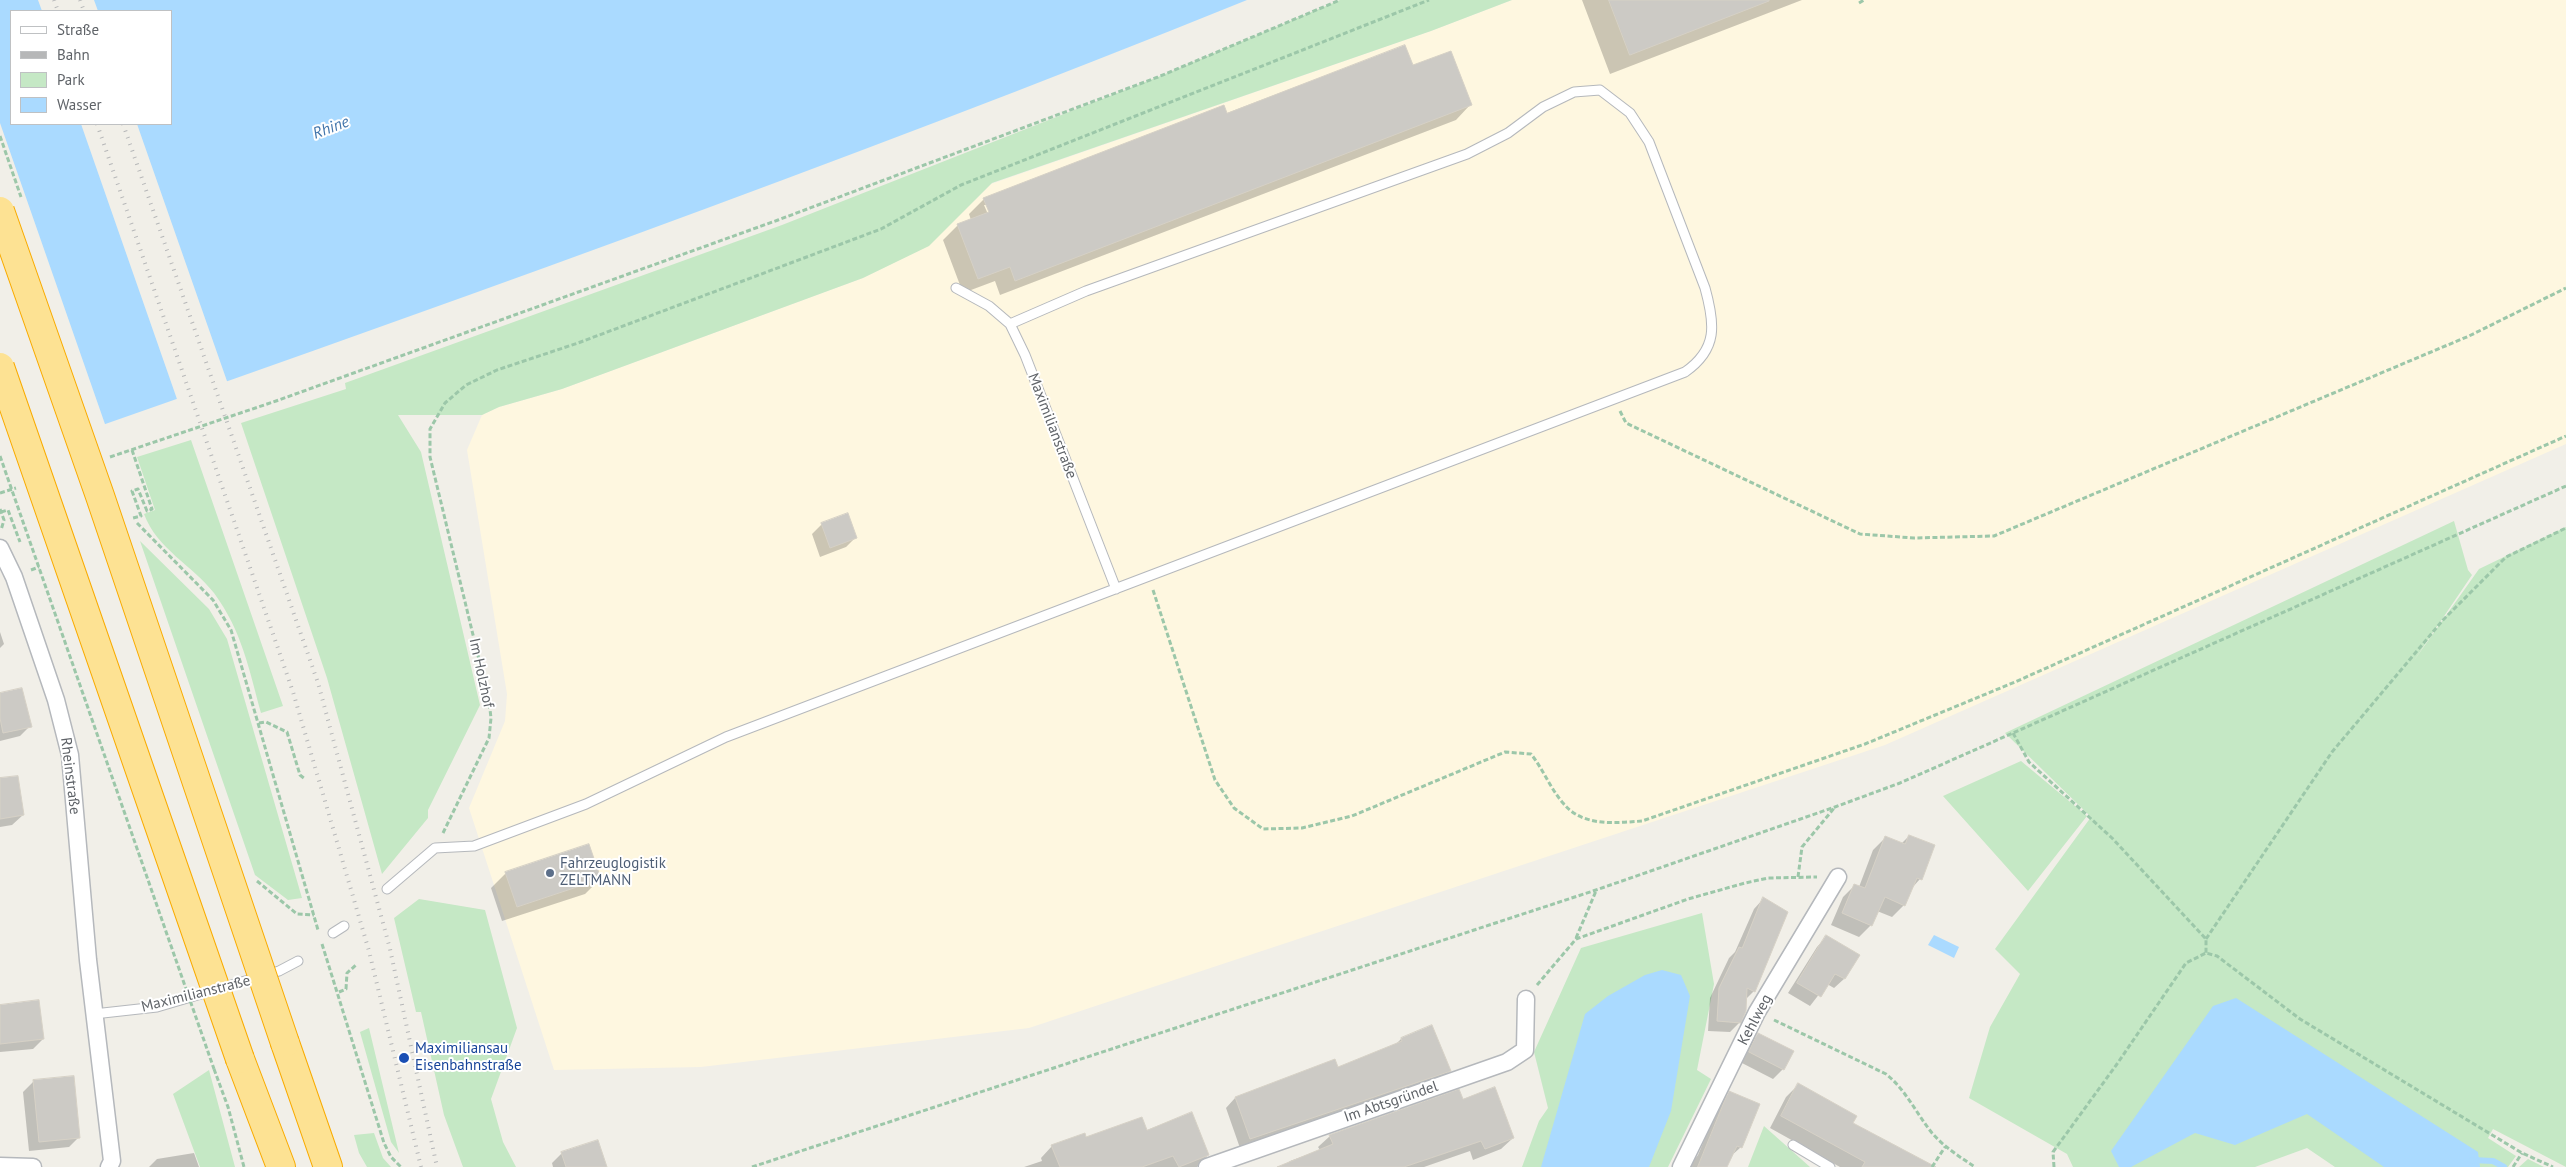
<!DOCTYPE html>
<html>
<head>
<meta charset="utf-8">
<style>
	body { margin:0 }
	#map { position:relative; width:2566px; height:1167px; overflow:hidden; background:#f1efe8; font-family:"PT Sans",sans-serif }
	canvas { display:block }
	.legend { position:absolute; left:10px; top:10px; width:162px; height:115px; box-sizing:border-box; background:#fff; border:1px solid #bfc1c3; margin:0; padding:6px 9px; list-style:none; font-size:15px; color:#5f6368 }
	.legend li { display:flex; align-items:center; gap:10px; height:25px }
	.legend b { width:25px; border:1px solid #bfc1c3 }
</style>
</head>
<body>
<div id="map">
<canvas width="2566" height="1167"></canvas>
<ul class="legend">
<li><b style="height:6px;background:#fff"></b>Straße</li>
<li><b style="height:6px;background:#b6b7b8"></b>Bahn</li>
<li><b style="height:14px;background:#c5e8c5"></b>Park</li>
<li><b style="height:14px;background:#aadaff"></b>Wasser</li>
</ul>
</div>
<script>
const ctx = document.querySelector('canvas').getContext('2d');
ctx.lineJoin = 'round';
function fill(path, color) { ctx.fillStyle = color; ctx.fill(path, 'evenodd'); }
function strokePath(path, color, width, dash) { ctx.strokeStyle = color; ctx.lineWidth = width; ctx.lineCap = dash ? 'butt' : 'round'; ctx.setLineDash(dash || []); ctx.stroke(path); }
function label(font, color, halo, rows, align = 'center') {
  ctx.font = font + ' "PT Sans",sans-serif'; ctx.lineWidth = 4; ctx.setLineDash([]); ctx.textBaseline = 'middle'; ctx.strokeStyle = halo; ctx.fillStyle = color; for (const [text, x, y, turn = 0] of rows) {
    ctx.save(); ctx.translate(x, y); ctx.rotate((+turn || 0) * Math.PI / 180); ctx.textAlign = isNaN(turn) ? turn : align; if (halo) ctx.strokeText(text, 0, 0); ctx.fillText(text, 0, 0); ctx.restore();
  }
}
const commercial = new Path2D(`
	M1512,0H2566V444L1885,745L1029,1028L701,1067L554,1070L469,808L505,721L507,694L467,450L482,415L499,407L562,389L863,278L928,246L991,184L1431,31Z`);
const green = new Path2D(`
	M1340,0H1512L1431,31L992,183L929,246L863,278L562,389L499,407L482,415H398L421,452L480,705L428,810V818L382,874L327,678L241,423L346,389L345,383L782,225L1158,77Z
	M191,440L283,706L261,713C249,669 242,631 214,593C192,565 157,549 144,514L155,510L137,457Z
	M2454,521L2468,570L2472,575L2413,662L2479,569L2566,527V1167L2493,1129L2488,1138L2516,1156L2508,1167H2335L2307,1148L2255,1167H2073L2067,1154L1969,1098L1990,1027L2020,974L1995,949L2091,817L2005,733Z
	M140,541L209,609L227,639L302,898L288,900L255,875Z
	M2021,761L2087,816L2028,891L1943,796Z
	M419,899L485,910L517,1028L491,1099L503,1142L516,1167H463L444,1115L421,1012H416L394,918Z
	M1702,913L1714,984L1697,1070L1711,1079L1668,1167H1522L1539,1121L1548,1108L1534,1052L1581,948Z
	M369,1028L399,1153L391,1142L360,1032Z
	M209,1070L235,1167H200L173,1094Z
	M1764,1126L1810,1167H1748Z
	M374,1133L383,1158L391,1167H367L359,1153L354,1135Z
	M2528,1159L2544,1167H2519Z`);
const water = new Path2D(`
	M0,0H1247C836,166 418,315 0,461ZM11,11H171V124H11Z
	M1934,935L1959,947L1954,958L1928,945Z
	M1662,970L1681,975L1690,996L1671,1111L1649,1167H1541L1585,1014L1608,996L1645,975Z
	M2236,998L2478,1152L2480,1167H2384L2307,1114L2235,1145L2195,1133L2131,1167H2119L2111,1151L2213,1006Z`);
const pier = new Path2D(`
	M38,0H94L98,11H42Z
	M0,123L106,427L0,464Z
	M81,124H137L228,384L178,402Z`);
const shadow = new Path2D(`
	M1582,0H1802L1610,74Z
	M1470,105L1456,120L1000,295L995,281L963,293L943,240L958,225L971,220L969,214L984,199L1226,114ZM984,205H987L992,218L990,219Z
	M822,524L856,537L846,547L820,557L812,534Z
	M0,632L4,644L0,648Z
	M0,694L30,726L20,736L0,741Z
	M0,779L23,815L12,825L0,827Z
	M1909,836L1920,879L1912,888L1904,905L1892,917L1877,911L1871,925L1859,937L1831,925L1843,897L1855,885L1859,887L1873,850L1885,838L1901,844Z
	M506,873L600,879L585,894L502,921L491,888Z
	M1763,899L1754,991L1746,999L1740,1022L1730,1032L1708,1031L1710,998L1729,958L1735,952L1754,909Z
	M1826,937L1858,956L1844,979L1834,988L1827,984L1810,1006L1788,993L1817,947Z
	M0,1006L43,1039L33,1049L0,1052Z
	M1432,1027L1450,1071L1440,1080L1240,1148L1226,1108L1235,1098L1338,1068L1394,1046L1401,1039Z
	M1758,1035L1783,1069L1773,1079L1740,1062L1748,1044Z
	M73,1078L79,1137L69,1147L29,1151L23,1092L33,1082Z
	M1798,1085L1851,1124L1914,1167H1840L1770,1128L1786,1097Z
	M1730,1093L1741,1147L1730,1157L1726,1167H1688L1698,1155L1720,1102Z
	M1462,1101L1513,1138L1501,1149L1473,1160L1470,1151L1424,1167H1285L1290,1161L1320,1150L1318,1147L1330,1136Z
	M1146,1131L1208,1155L1197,1167H1024L1042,1161L1041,1158L1052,1146L1086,1139Z
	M194,1153L199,1167H149L157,1159Z
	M562,1153L606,1167H553L552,1163Z`);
const stream = new Path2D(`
	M2472,1160L2493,1161L2504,1167`);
const building = new Path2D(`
	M1609,0H1769V1L1630,55Z
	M1405,45L1413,65L1451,51L1472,105L1015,281L1010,267L978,279L957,224L989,212L983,198L1224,105L1227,113Z
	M848,513L857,538L830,548L821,523Z
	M22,688L32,727L3,733L0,718V693Z
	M18,776L24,815L0,819V778Z
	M1909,835L1935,845L1922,880L1917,878L1905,906L1885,897L1872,926L1842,913L1854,884L1865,888L1885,836L1905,844Z
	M589,844L601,879L517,907L505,872Z
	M1763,897L1788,912L1755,992L1747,988L1746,1011L1741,1023L1717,1021L1719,988L1739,947L1742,948Z
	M1826,935L1860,955L1845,979L1835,974L1821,997L1797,983Z
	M39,1000L44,1039L0,1044V1005Z
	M1432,1025L1451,1071L1250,1139L1235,1097L1335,1059L1338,1067L1402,1041L1401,1038Z
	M1758,1033L1794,1051L1784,1070L1749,1052Z
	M74,1076L80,1138L39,1142L33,1080Z
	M1798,1083L1857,1116L1853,1123L1936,1167H1862L1865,1162L1781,1116Z
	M1495,1087L1514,1138L1485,1149L1481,1141L1404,1167H1277L1333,1144L1329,1135L1459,1089L1463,1099Z
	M1729,1091L1760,1104L1742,1148L1737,1146L1727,1167H1698Z
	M1192,1112L1209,1155L1179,1167L1173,1156L1142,1167H1060L1051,1145L1085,1133L1086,1137L1142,1117L1147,1130Z
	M598,1140L607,1167H566L561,1152Z`);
const path = new Path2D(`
	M1859,3L1864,0
	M1620,411L1626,423L1860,534L1914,538L1994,536L2469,336L2566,288
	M132,450L152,509L147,511L138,489L132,491L141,516L133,518
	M110,457L276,401L778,220L1158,77L1340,0
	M0,493L16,488
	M0,509L4,520L1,530
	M1,512L8,510L20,542
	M137,523L213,600L231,630L318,930
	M31,570L39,567
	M1153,590L1215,780L1234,808L1263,829L1302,828L1352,816L1505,752L1531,754C1543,769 1550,788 1563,803C1582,827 1615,823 1642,821L1865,744L2015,682L2566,436
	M259,723L266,722L287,732L300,775L305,779
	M2013,733L2029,762L2112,838L2206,939V953
	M443,833L489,738L491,718L489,701L430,457V429L445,403L466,385L497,370L578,343L881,229L961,185L1429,0
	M1798,877L1802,847L1835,807
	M257,881L297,914L314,915
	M1576,938L1596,891
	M2206,939L2332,752L2443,620L2506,557L2566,528
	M322,944L384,1143L391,1157L401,1167
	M1537,985L1576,939L1688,899L1745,883L1768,878L1817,877
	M339,992L346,989L347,973L356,965
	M1774,1020L1886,1074C1906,1090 1916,1113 1932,1133C1944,1147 1960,1157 1975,1167
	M214,1069L228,1107L244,1167
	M752,1167L1596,890L1835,807L1900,783L2013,733L2566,486
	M1932,1167L1945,1147
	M2054,1167L2053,1152L2117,1064L2186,963L2206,953L2217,956L2300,1019L2522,1153L2553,1167
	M2513,1167L2522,1153`);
const lane = new Path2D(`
	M956,288L989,306L1010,324L1025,355L1116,589
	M387,889L435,848L474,846L586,804L726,737L1685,372C1718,349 1715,324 1705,288L1649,142L1630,113L1600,90L1574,92L1543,107L1508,133L1467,154L1086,291L1010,324
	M333,933L344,926
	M94,1014L157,1007L279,971L298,961
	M1793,1145L1830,1167`);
const street = new Path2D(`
	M0,548L14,577L56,700L70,755L88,960L112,1161L109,1167
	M0,1166L33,1167
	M1207,1167L1507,1062L1525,1050L1526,999
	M1681,1167L1757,1012L1838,877`);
const highway = new Path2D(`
	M285,1043L328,1167
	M240,1059L281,1167`);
const rail = new Path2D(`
	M54,0L58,11
	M80,0L84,11
	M97,124L293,692L369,951L421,1167
	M123,124L318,683L390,949L437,1167`);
const pathBridge = new Path2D(`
	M0,136L21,197
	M0,456L214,1069`);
const highwayBridge = new Path2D(`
	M0,211L100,496L285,1043
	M0,367L240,1059`);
const markers = [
	[550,873,5,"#5c6f8a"],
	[404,1058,6,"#1a4fb4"]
];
const streetNames = [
	["Maximilianstraße",1052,426,69],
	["Im Holzhof",481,673,78],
	["Rheinstraße",70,776,83],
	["Maximilianstraße",196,994,-14],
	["Kehlweg",1755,1020,-62],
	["Im Abtsgründel",1391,1102,-19]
];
const serviceNames = [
	["Fahrzeuglogistik",560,864],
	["ZELTMANN",560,881]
];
const transitNames = [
	["Maximiliansau",415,1049],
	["Eisenbahnstraße",415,1066]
];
const waterNames = [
	["Rhine",331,128,-21]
];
fill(commercial, '#fef7e0');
fill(green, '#c5e8c5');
fill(water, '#aadaff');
fill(pier, '#f1efe8');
fill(shadow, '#0003');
strokePath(stream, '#aadaff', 6);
fill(building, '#cccac5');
strokePath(building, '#d6d1c6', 1);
strokePath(lane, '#b5b8bc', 11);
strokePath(street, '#b5b8bc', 19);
strokePath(highway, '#f9ab00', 30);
strokePath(path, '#9cc7a9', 3, [5, 2.5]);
strokePath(lane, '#fff', 9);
strokePath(street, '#fff', 16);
strokePath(highway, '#fde293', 28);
strokePath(rail, '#b6b7b8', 4, [1, 6]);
strokePath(highwayBridge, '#f9ab00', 30, []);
strokePath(pathBridge, '#9cc7a9', 3, [5, 2.5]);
strokePath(highwayBridge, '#fde293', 28);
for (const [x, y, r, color] of markers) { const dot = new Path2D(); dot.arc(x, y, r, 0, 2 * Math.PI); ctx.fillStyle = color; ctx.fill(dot); strokePath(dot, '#fff', 2); }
label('15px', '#5f6368', '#fff', streetNames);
label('15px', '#4e5e75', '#fff', serviceNames, 'left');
label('15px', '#164399', '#fff', transitNames, 'left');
label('italic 16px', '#4174aa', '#fff', waterNames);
</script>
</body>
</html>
